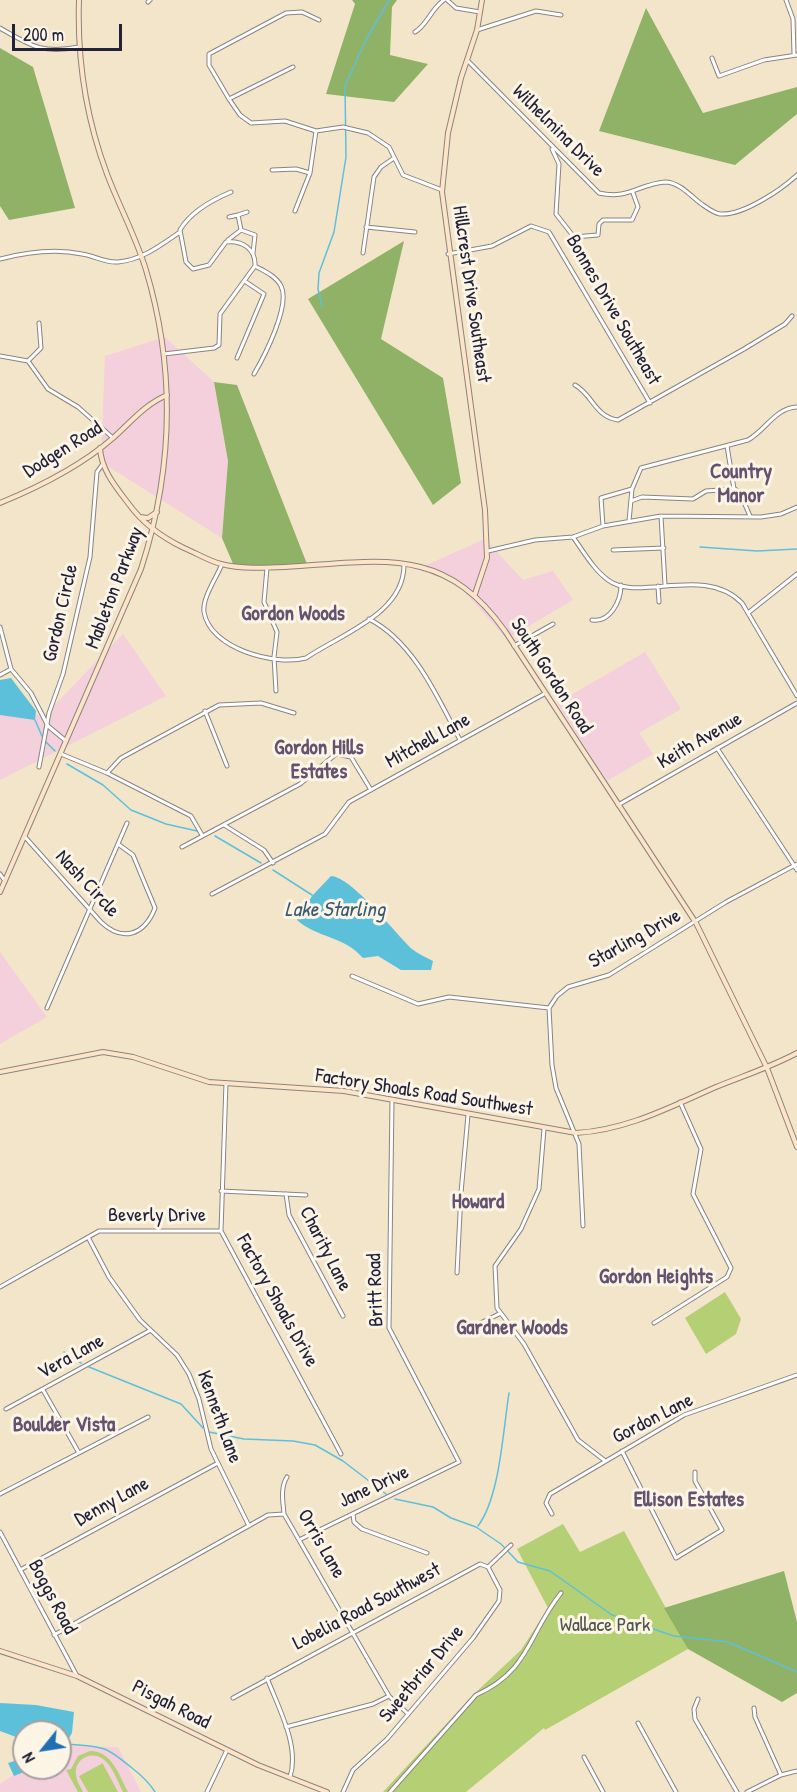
<!DOCTYPE html>
<html>
<head>
<meta charset="utf-8">
<style>
	body { margin:0 }
	#map { position:relative; width:797px; height:1792px; overflow:hidden; background:#f3e5ca; font-family:"Patrick Hand",sans-serif }
	canvas { display:block }
	.north { position:absolute; left:12px; top:1720px; width:60px; height:60px; box-sizing:border-box; background:#fcf5e5; border:2px solid #a5a1a1; border-radius:50%; rotate:240deg; font-size:16px; font-weight:700; line-height:24px; text-align:center; color:#22223b }
	.north::after { content:''; display:block; margin:auto; width:21px; height:27px; background:#1f6fb2; clip-path:polygon(50% 0,100% 100%,50% 72%,0 100%) }
	.scale { position:absolute; left:12px; top:24px; width:110px; height:27px; box-sizing:border-box; border:3px solid #22223b; border-top:0; padding-left:8px; font-size:18px; line-height:21px; white-space:nowrap; color:#22223b; -webkit-text-stroke:4px #fcf5e5; paint-order:stroke }
</style>
</head>
<body>
<div id="map">
<canvas width="797" height="1792"></canvas>
<div class="north">N</div>
<div class="scale">200 m</div>
</div>
<script>
const ctx = document.querySelector('canvas').getContext('2d');
ctx.lineJoin = 'round';
function fill(path, color) { ctx.fillStyle = color; ctx.fill(path, 'evenodd'); }
function strokePath(path, color, width, dash) { ctx.strokeStyle = color; ctx.lineWidth = width; ctx.lineCap = dash ? 'butt' : 'round'; ctx.setLineDash(dash || []); ctx.stroke(path); }
function label(font, color, halo, rows, align = 'center') {
  ctx.font = font + ' "Patrick Hand",sans-serif'; ctx.lineWidth = 6; ctx.setLineDash([]); ctx.textBaseline = 'middle'; ctx.strokeStyle = halo; ctx.fillStyle = color; for (const [text, x, y, turn = 0] of rows) {
    ctx.save(); ctx.translate(x, y); ctx.rotate((+turn || 0) * Math.PI / 180); ctx.textAlign = isNaN(turn) ? turn : align; if (halo) ctx.strokeText(text, 0, 0); ctx.fillText(text, 0, 0); ctx.restore();
  }
}
const built = new Path2D(`
	M165,337L214,382L228,461L222,538L101,462L105,356Z
	M485,539L523,580L553,571L573,600L507,639L461,588L422,567Z
	M123,634L166,696L0,780V715H45Z
	M645,652L681,709L639,733L653,754L607,781L557,703Z
	M0,952L47,1017L0,1044Z
	M64,1746L118,1747L141,1792H0V1784L24,1768H60V1747Z`);
const green = new Path2D(`
	M725,1292L741,1319L736,1334L706,1354L685,1318Z
	M563,1524L580,1552L624,1531L688,1649L545,1730L544,1728L466,1792H383L473,1695L521,1650L548,1608L517,1549Z
	M90,1751C112,1751 119,1775 128,1792H123C118,1782 112,1765 103,1759C91,1750 74,1760 76,1774C76,1781 81,1787 83,1792H78L66,1770L71,1769L78,1756Z
	M103,1763V1764L118,1792H88L79,1776Z`);
const forest = new Path2D(`
	M352,0H397L392,7L390,55L428,64L394,102L326,94L355,4Z
	M646,8L703,113L797,87V114L735,165L599,131Z
	M0,48L33,67L75,208L9,220L0,206Z
	M404,241L381,339L443,378L461,483L433,505L308,299Z
	M214,382L237,385L307,564L234,566L222,538L228,461Z
	M784,1571L797,1622V1693L782,1702L688,1649L664,1608Z`);
const water = new Path2D(`
	M11,678L36,711L35,720L0,715V680Z
	M331,876C352,877 395,933 412,949C418,954 426,957 433,961L431,970H401L378,956L363,958C344,936 317,938 297,920L312,896Z
	M0,1703L36,1705L74,1712L72,1733L61,1752L60,1732H24V1740L0,1731Z
	M24,1758V1768H34L14,1776L8,1763Z`);
const stream = new Path2D(`
	M322,306L318,289L319,273L334,232L346,157L345,86L367,38L389,0
	M700,547L757,551L797,549
	M35,720L42,736
	M46,742L55,751
	M67,764L103,785L131,810L166,824L197,831
	M215,836L261,863
	M273,870L312,895
	M64,1352L81,1363
	M89,1367L181,1404L203,1428
	M209,1432L244,1439L293,1441L315,1445L343,1461L386,1494
	M395,1499L433,1507L451,1518L476,1527L501,1544L518,1562L550,1571L612,1615L674,1636L728,1642L797,1672
	M478,1526C500,1497 503,1430 509,1393
	M67,1744C103,1747 103,1744 132,1768C141,1775 149,1782 155,1792`);
const street = new Path2D(`
	M447,0L456,8L480,12
	M786,0L793,19L794,54
	M148,2L150,0
	M319,20L302,12L286,13L209,54V65L229,99L240,115L251,123L285,121L316,131L343,127L368,133L389,147L403,175L442,190
	M0,28C31,46 42,54 79,47
	M477,30L536,11L561,15
	M415,32C428,24 430,10 444,0
	M712,58L719,76L764,60L797,55
	M467,60L599,193C628,200 639,184 665,182C679,182 691,196 700,203C706,207 713,213 720,214C743,216 782,189 797,175
	M229,99L293,67
	M552,149L559,164L556,214L574,237L598,235L599,224L603,220H632L638,207L633,193
	M272,170L296,169L310,173
	M295,211L310,173L316,131
	M229,217L238,215
	M366,227L415,232
	M241,230L238,215L247,212
	M228,240L241,230L255,235L253,253
	M363,253L374,177L381,167L394,158
	M448,254L492,246L531,226L549,232L650,403
	M0,259C27,252 54,248 82,254C95,256 105,263 118,262C142,260 161,245 180,232
	M164,354L214,348L219,345L220,314L255,266C256,249 242,240 226,242L209,265L193,269L186,262L180,230C191,211 212,200 231,192
	M0,356L28,361L48,389L78,407L113,438
	M237,358L264,294L246,282
	M28,361L41,348L39,323
	M254,374C264,357 291,305 281,286C276,276 264,271 255,266
	M575,385C593,395 594,416 618,420L744,349L785,324L792,316
	M727,446L734,489
	M631,501L642,497L693,499L706,491L735,489L740,493L750,516
	M661,516L665,585
	M629,521L632,489L641,468L748,440C766,430 775,408 797,407
	M603,526L601,498L632,489
	M573,537C583,551 594,570 608,580C638,603 704,564 742,603L797,696
	M613,550L664,548
	M488,551L535,540L573,537L603,526L661,516L761,517L781,514L797,507
	M222,564C217,577 202,598 204,612C210,649 275,666 306,658C341,634 404,614 404,565
	M267,568L264,602L277,632L274,657L276,691
	M658,586L659,602
	M748,613L797,574
	M369,619C414,642 438,698 460,740
	M592,620C610,623 621,601 621,585
	M0,627L11,669L31,693L48,726L66,741
	M514,646L553,624
	M0,675L11,669
	M205,711L227,766
	M717,748L797,870
	M61,754L107,773L191,816L202,835
	M39,767L49,713L63,674L90,557L97,472L102,465
	M107,773L121,758L219,705L261,703L294,713
	M618,805L797,703
	M224,825L264,850L273,863
	M25,837L101,922C122,942 144,936 155,908L133,855L118,844
	M182,847L300,784L336,754L351,757L371,790
	M0,874L5,881
	M212,894L325,834L349,802L544,694
	M352,976L418,1004L449,997L549,1008
	M47,1008L127,823
	M226,1083L221,1231L341,1454
	M544,1129L539,1189L521,1229L495,1266L497,1308L524,1344L578,1440L604,1460
	M221,1191L306,1195
	M286,1194L289,1215L343,1316
	M583,1226L579,1144L556,1088L552,1065L549,1008L557,996L568,987L609,975L726,902L797,864
	M88,1237L109,1277L140,1320L177,1355L189,1374L199,1399L211,1449L249,1526
	M457,1273L461,1193L468,1115
	M0,1287L99,1231H221
	M654,1323L727,1277L731,1268L693,1194L701,1149L680,1102
	M460,1333L499,1314
	M43,1390L79,1453
	M6,1409L149,1331
	M622,1451L676,1558L722,1530L695,1481V1472
	M287,1477C280,1488 283,1501 284,1514L389,1696L407,1713
	M0,1494L148,1417
	M353,1514L354,1522L362,1529L427,1553
	M552,1514L546,1503L550,1494L684,1415L797,1375
	M0,1532L77,1676
	M301,1539L459,1462L389,1328L392,1100
	M488,1567L511,1545
	M20,1570L218,1463
	M54,1635L268,1515L284,1514
	M267,1678C278,1707 300,1746 290,1777
	M233,1698L480,1564L488,1567
	M698,1699L694,1709L695,1719L737,1792
	M754,1708L755,1717L781,1775
	M638,1723L676,1792
	M286,1727L373,1704L389,1696
	M584,1757L603,1792
	M207,1792L227,1750
	M343,1792L353,1770L387,1739L473,1638L499,1601L500,1590L488,1567
	M390,1792L476,1695C530,1671 528,1634 561,1593
	M747,1792L781,1775L797,1771`);
const secondary = new Path2D(`
	M100,448C101,469 115,486 128,503C143,524 161,537 184,548C196,553 209,561 221,564C241,569 265,568 285,567C378,562 443,543 505,631L696,923L767,1068L797,1147
	M0,503C39,487 81,466 113,438C131,422 144,405 167,395
	M140,517L148,518L157,512
	M475,594L487,558L485,510L442,192L448,133L461,78L477,30L482,0
	M0,892L141,569C173,470 176,370 146,270C136,237 119,206 107,174C86,118 77,60 79,0
	M0,1072L103,1052L133,1057L209,1082L344,1091L576,1133C627,1130 670,1107 716,1087C743,1076 771,1067 797,1053
	M0,1651L77,1676L258,1765L327,1792`);
const streetNames = [
	["Wilhelmina Drive",558,131,45],
	["Hillcrest Drive Southeast",471,294,82],
	["Bonnes Drive Southeast",613,310,60],
	["Dodgen Road",63,450,-32],
	["Mableton Parkway",115,588,-69],
	["Gordon Circle",61,613,-77],
	["South Gordon Road",551,676,57],
	["Mitchell Lane",428,741,-29],
	["Keith Avenue",700,741,-30],
	["Nash Circle",87,884,47],
	["Starling Drive",635,939,-29],
	["Factory Shoals Road Southwest",424,1093,9],
	["Beverly Drive",157,1216],
	["Charity Lane",325,1249,63],
	["Britt Road",376,1290,-92],
	["Factory Shoals Drive",277,1301,61],
	["Vera Lane",71,1357,-29],
	["Kenneth Lane",219,1417,70],
	["Gordon Lane",653,1419,-27],
	["Jane Drive",374,1487,-25],
	["Denny Lane",112,1502,-29],
	["Orris Lane",321,1544,60],
	["Boggs Road",52,1597,62],
	["Lobelia Road Southwest",367,1607,-28],
	["Sweetbriar Drive",422,1674,-50],
	["Pisgah Road",171,1705,27]
];
const parkNames = [
	["Wallace Park",605,1626]
];
const neighbourhoodNames = [
	["Country",741,472],
	["Manor",741,496],
	["Gordon Woods",293,614],
	["Gordon Hills",319,748],
	["Estates",319,772],
	["Howard",478,1202],
	["Gordon Heights",656,1277],
	["Gardner Woods",512,1328],
	["Boulder Vista",64,1425],
	["Ellison Estates",689,1500]
];
const waterNames = [
	["Lake Starling",335,910]
];
fill(built, '#f4cfdc');
fill(green, '#b5cf75');
fill(forest, '#90b266');
fill(water, '#5dc0db');
strokePath(stream, '#5dc0db', 1.5);
strokePath(street, '#8a8482', 5);
strokePath(secondary, '#8a8482', 6);
strokePath(street, '#fff', 3);
strokePath(secondary, '#fee4c6', 4);
label('20px', '#22223b', '#fcf5e5', streetNames);
label('20px', '#4e564c', '#fcf5e5', parkNames);
label('bold 21px', '#645270', '#fcf5e5', neighbourhoodNames);
label('italic 21px', '#375973', '#fcf5e5', waterNames);
</script>
</body>
</html>
